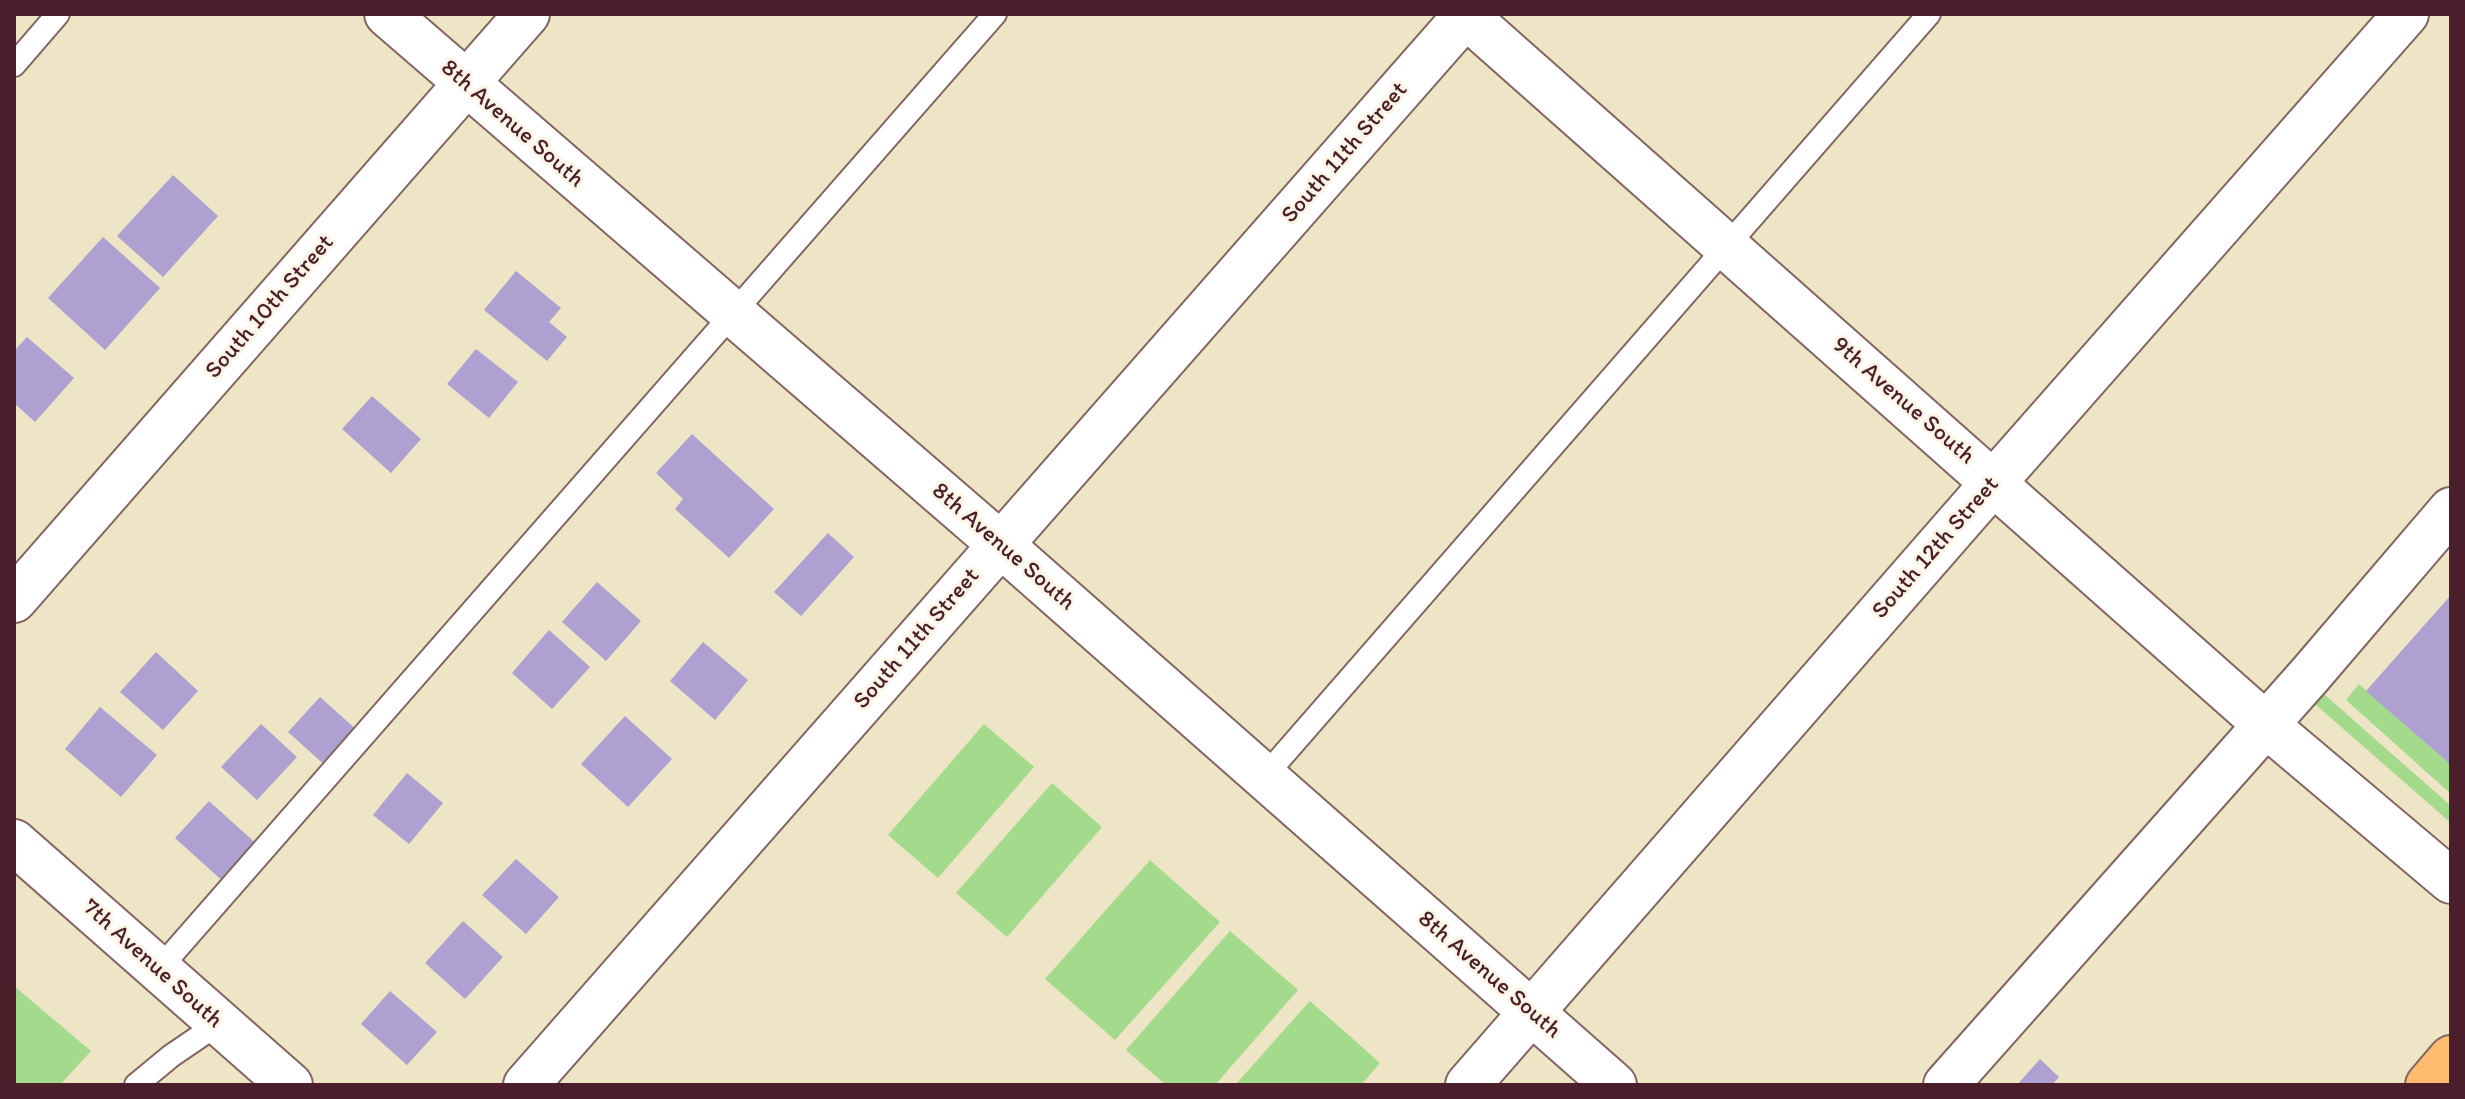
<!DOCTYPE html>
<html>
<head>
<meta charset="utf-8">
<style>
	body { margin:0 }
	#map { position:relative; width:2465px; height:1099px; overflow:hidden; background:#ede5c5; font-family:Itim,sans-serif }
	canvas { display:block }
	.frame { position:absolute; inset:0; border:16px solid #4a1f2b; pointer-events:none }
</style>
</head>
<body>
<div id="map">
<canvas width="2465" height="1099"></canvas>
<div class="frame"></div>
</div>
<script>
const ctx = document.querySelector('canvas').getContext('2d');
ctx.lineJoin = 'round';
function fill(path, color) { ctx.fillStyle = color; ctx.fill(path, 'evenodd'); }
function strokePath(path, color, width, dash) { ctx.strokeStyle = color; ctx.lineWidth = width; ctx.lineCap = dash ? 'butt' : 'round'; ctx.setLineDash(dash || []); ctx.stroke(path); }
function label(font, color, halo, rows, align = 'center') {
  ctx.font = font + ' Itim,sans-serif'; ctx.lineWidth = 6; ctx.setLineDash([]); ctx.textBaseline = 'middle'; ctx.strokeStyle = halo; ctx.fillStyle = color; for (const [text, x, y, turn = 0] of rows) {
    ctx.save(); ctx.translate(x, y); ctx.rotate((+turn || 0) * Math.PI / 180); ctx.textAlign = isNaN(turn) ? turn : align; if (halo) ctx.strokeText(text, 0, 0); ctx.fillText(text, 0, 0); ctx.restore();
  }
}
const green = new Path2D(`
	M2359,684L2451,765V794L2346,700Z
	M2316,687L2451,806V823L2316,705L2313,701Z
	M984,724L1034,767L938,878L888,835Z
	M1052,783L1102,827L1007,937L956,893Z
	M1150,860L1220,922L1115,1040L1045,979Z
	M1230,931L1298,990L1215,1085H1166L1126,1050Z
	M14,986L91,1051L60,1085H14Z
	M1310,1001L1380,1063L1361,1085H1235Z`);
const building = new Path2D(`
	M173,175L218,216L163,277L117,236Z
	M103,237L160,288L105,350L48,298Z
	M516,271L561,308L549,322L567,337L547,361L484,310Z
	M27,337L74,378L35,422L14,403V351Z
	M476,349L518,382L489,418L447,384Z
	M372,396L421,439L391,473L342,429Z
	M692,434L774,509L729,558L675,509L683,499L656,473Z
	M828,533L854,557L801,616L774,592Z
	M597,582L641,621L606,661L562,622Z
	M2451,595V765L2366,691Z
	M549,630L590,667L552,709L512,673Z
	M703,642L748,680L715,720L670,681Z
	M156,652L198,691L163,730L120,692Z
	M320,697L359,732L327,767L288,732Z
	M100,707L157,755L121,797L65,749Z
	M625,716L672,759L628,807L581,764Z
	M261,724L297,757L257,800L221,767Z
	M407,773L443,803L409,844L373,815Z
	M209,801L260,847L226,884L175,838Z
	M516,859L559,897L526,934L482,895Z
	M463,921L503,957L465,999L425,963Z
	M390,991L437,1032L407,1065L361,1024Z
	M2040,1059L2059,1077L2052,1085H2017Z`);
const service = new Path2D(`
	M14,65L58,14
	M1264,777L1929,14
	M159,969L995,14
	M136,1085L171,1056L218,1024`);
const minor = new Path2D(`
	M387,14L1000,544L1614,1085
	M1464,14L2265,724L2451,881
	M14,600L527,14
	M14,842L290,1085
	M526,1085L1467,14
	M1468,1085L1994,482L2406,14
	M1946,1085L2310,675L2451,510`);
const primary = new Path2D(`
	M2428,1085L2451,1058`);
const streetNames = [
	["8th Avenue South",512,124,41],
	["South 11th Street",1345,153,-49],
	["South 10th Street",270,307,-49],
	["9th Avenue South",1903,401,41],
	["8th Avenue South",1003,547,41],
	["South 12th Street",1936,548,-49],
	["South 11th Street",917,639,-49],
	["7th Avenue South",152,964,42],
	["8th Avenue South",1489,975,41]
];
fill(green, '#a3da8b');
fill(building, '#aea0d0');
strokePath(service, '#836461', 26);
strokePath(minor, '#836461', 48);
strokePath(primary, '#836461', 48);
strokePath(service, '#fff', 22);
strokePath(minor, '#fff', 44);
strokePath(primary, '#fdbc6f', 44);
label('24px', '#4a1f2b', '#fcf5e5', streetNames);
</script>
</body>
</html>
